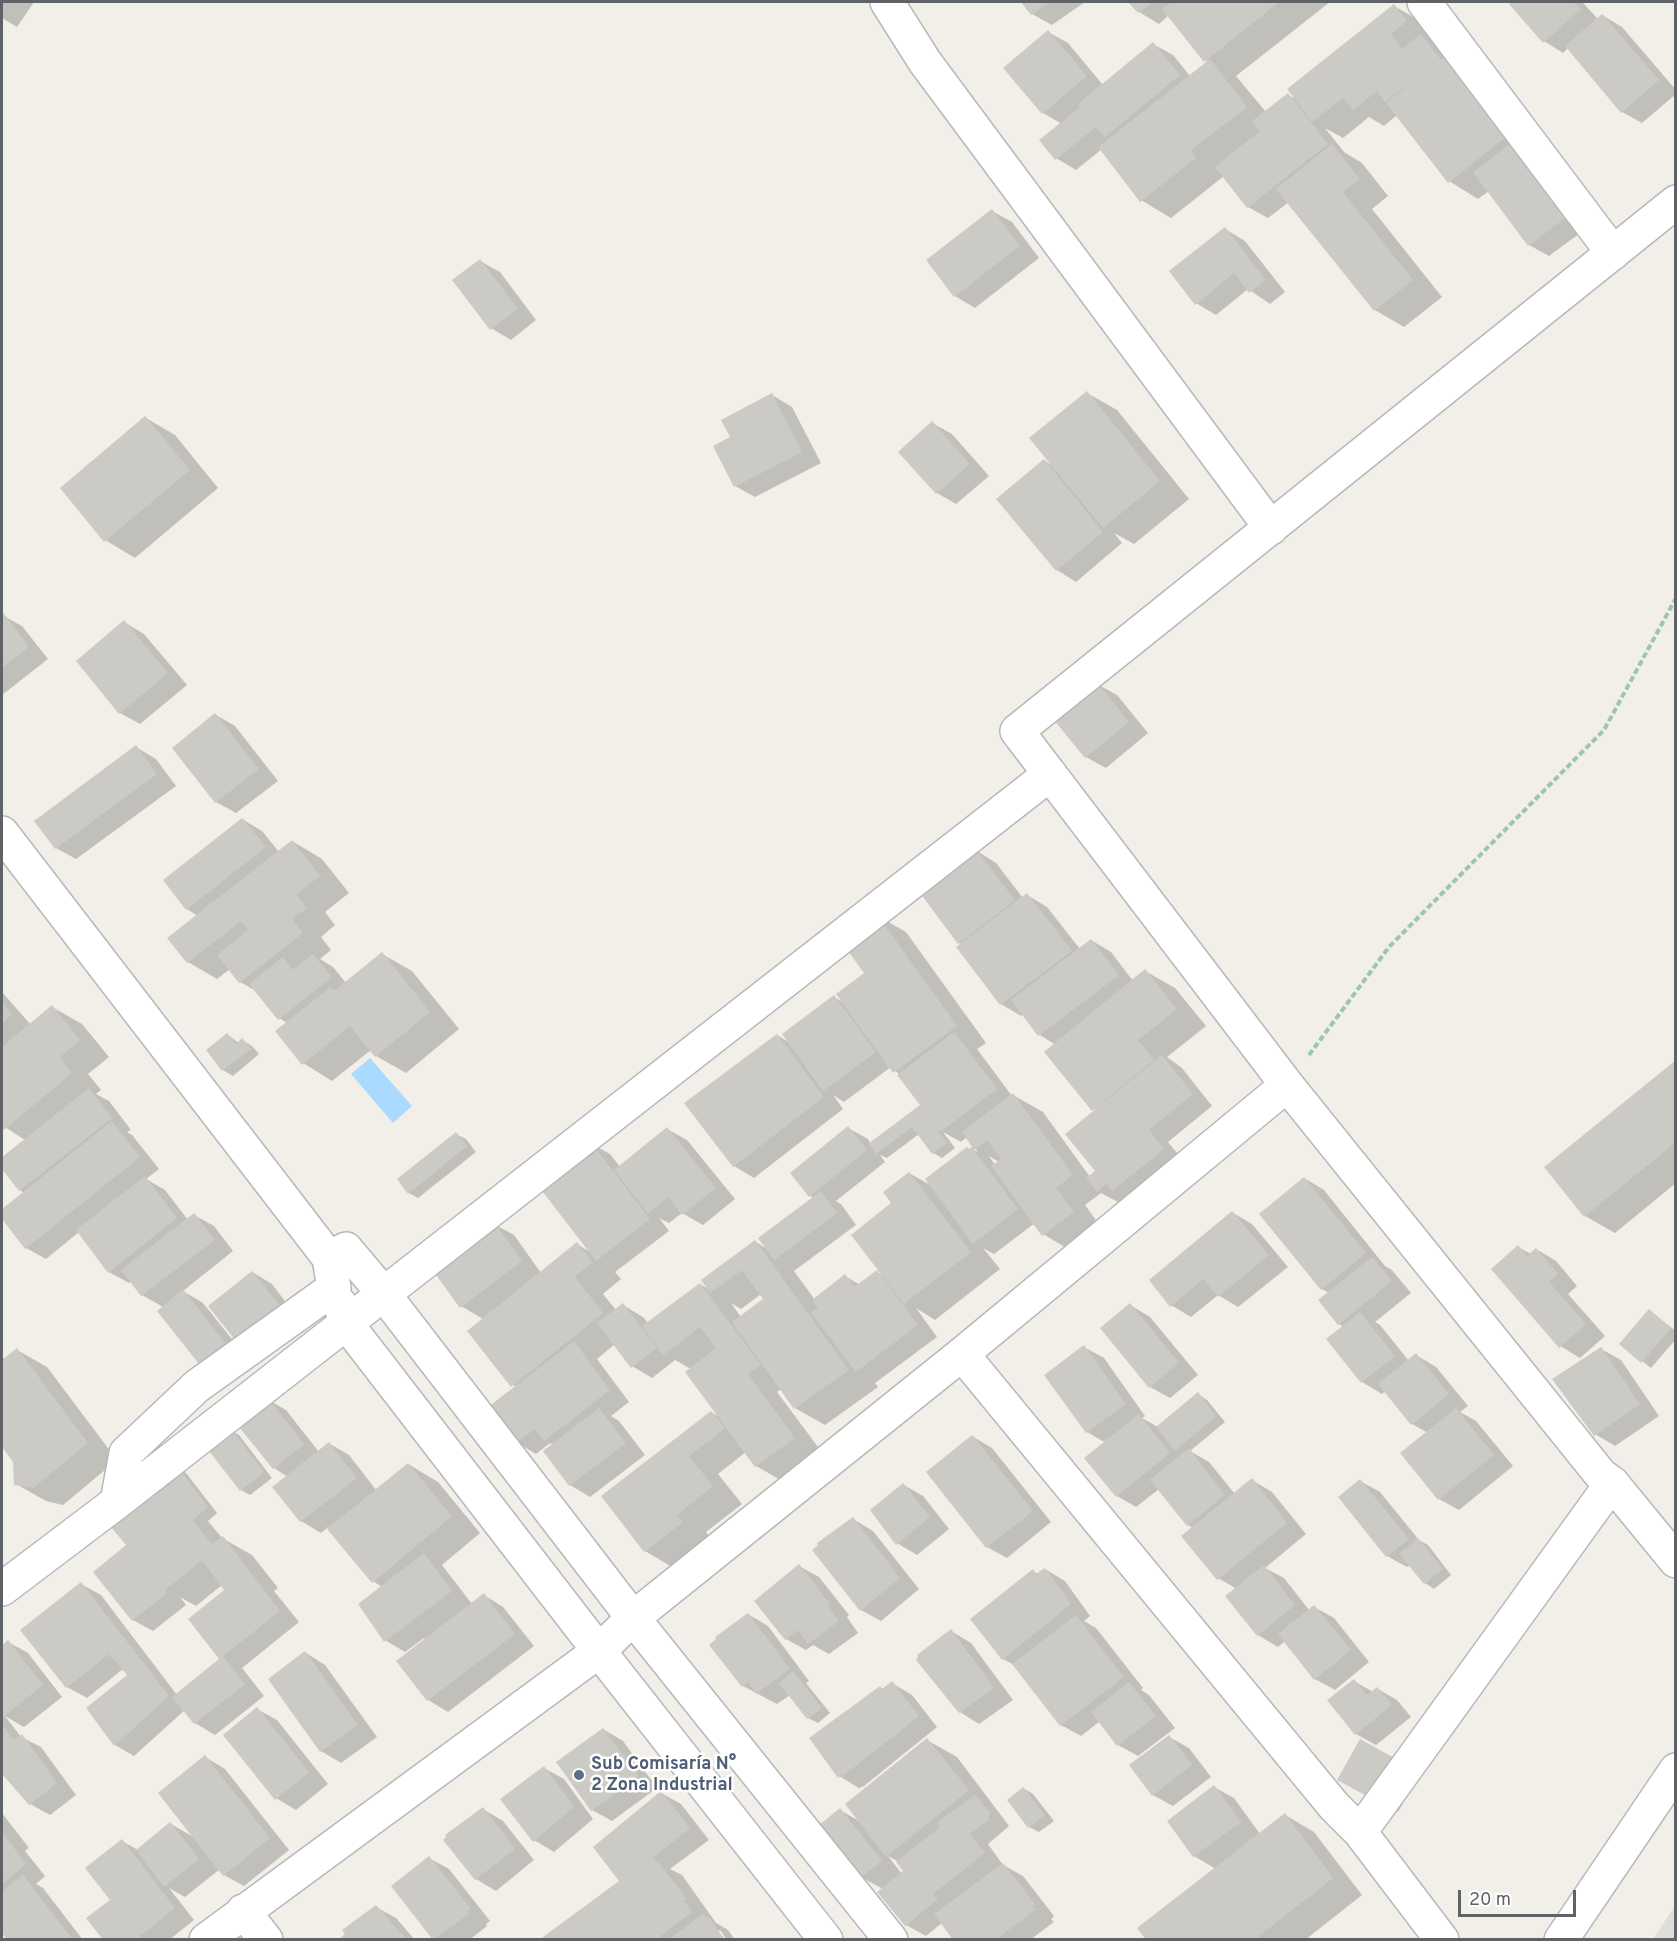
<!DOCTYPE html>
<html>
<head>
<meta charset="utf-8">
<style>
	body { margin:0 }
	#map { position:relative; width:1677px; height:1941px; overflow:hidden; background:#f1efe8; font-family:Overpass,sans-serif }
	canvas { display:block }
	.frame { position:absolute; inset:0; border:3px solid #5f6368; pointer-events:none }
	.scale { position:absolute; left:1458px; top:1890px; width:118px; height:27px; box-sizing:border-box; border:3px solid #5f6368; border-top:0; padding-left:8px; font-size:18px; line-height:21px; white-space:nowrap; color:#5f6368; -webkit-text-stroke:4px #fff; paint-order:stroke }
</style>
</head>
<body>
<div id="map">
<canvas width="1677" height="1941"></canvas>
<div class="frame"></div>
<div class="scale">20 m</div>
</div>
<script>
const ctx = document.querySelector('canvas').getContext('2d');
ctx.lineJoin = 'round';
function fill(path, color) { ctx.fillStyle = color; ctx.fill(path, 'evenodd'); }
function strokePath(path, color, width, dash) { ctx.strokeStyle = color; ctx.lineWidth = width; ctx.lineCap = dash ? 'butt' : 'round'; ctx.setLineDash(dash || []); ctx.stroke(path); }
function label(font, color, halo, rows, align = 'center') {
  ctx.font = font + ' Overpass,sans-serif'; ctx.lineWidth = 5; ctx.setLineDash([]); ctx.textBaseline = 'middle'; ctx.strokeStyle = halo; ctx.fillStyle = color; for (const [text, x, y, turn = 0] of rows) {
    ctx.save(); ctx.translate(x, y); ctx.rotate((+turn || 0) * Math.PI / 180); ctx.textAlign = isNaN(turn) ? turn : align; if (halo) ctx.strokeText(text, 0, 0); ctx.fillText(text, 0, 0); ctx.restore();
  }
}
const industrial = new Path2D(`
	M1675,1906V1939H1653Z`);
const water = new Path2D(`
	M370,1058L412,1106L393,1123L351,1074Z`);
const shadow = new Path2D(`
	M2,2H34L17,27L2,18Z
	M1023,2H1085L1052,25L1032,14Z
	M1130,2H1330L1236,76L1266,112L1288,95L1297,100L1394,6L1424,23L1436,38L1432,42L1451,53L1591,225L1549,256L1529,245L1489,191L1478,199L1449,181L1397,115L1384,126L1369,117L1343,138L1325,128L1344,152L1362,163L1388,196L1372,209L1442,297L1404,327L1375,310L1289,202L1268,218L1248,207L1224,176L1171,218L1141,200L1102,149L1076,170L1056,158L1062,124L1043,113L1048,32L1068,43L1103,85L1153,44L1173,55L1190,76L1208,62L1169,15L1159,24L1139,12Z
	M1515,2H1582L1598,19L1602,15L1622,27L1676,90V94L1642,123L1622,112L1568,48L1563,53L1544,41L1511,5Z
	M992,211L1012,222L1039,258L975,308L955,296L928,260Z
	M1225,229L1245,241L1285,292L1270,304L1248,289L1216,315L1196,303Z
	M480,261L500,272L536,320L511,340L491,328Z
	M1087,393L1117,410L1189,499L1134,544L1114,533L1122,543L1076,582L1057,570L1044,460L1053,466Z
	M772,395L792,407L821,463L755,497L735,486L732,438Z
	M146,418L175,435L218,488L135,558L105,540Z
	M932,423L952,434L989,476L956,504L937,493Z
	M2,615L22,626L48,659L2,695Z
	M124,622L144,634L187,685L140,724L120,713L78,661Z
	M1097,684L1117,695L1148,733L1106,768L1086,757Z
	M216,715L235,726L278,781L236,813L216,802Z
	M136,747L156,759L176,786L76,859L56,848Z
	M242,819L262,831L279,852L292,841L322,859L349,893L325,912L335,925L321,937L331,950L320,959L333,967L346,983L382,954L412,971L459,1029L406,1073L376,1056L371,1050L332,1081L303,1063L287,1023L279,1018L258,992L240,982L230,969L217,979L188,962L198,916L187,909L165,880Z
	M977,851L996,863L1023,898L1027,895L1047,907L1080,949L1091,940L1111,952L1133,981L1145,971L1175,988L1206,1026L1167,1057L1182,1068L1212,1106L1168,1142L1183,1160L1133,1202L1124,1197L1118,1202L1101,1193L1085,1205L1103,1230L1073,1252L1043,1234L1035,1223L994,1254L983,1248L1000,1269L935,1320L916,1308L937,1337L875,1383L878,1387L825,1425L795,1408L781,1389L777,1392L824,1455L786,1483L756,1466L746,1452L718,1474L742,1504L706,1532L711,1539L674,1568L645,1551L603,1497L711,1412L721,1418L691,1369L675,1360L652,1378L632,1366L615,1344L597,1359L629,1402L611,1416L619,1421L645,1455L590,1497L570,1485L545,1451L553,1445L550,1443L536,1454L516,1442V1388L469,1331L483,1319L461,1306L494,1224L514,1235L541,1273L577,1244L590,1252V1143L610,1154L620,1167L667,1129L687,1140L735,1199L703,1225L682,1213L669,1223L659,1218L669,1231L615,1272L621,1279L603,1294L616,1310L623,1305L643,1317L648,1323L700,1284L710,1290L756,1242L767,1249L814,1198L810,1196L848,1128L868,1139L871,1144L919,1107L927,1111L900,1075L891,1067L844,1102L833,1095L843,1109L754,1178L734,1166L777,1035L790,1043L834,997L843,1002L866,973L876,915L906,932L986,1043L977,1049L1012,1096L1013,1095L1043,1112L1090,1177L1098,1171L1096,1111L1056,1045L1040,1035L1023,1014L1021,1016L1001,1004L958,948L963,944L959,943ZM943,1132L961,1142L967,1137L978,1152L972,1149L970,1150L932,1186L909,1173L893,1203L885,1277L877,1272L860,1285L845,1276L815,1300L794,1271L856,1225L841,1204L836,1201L885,1162L880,1155L887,1158L919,1134L933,1153L942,1158L955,1148ZM989,1156L999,1162L995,1165ZM761,1294L766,1300L741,1317L731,1303L741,1309Z
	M2,992L31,1025L52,1007L82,1024L109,1057L88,1074L101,1090L96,1094L109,1101L131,1130L127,1132L132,1135L159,1169L146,1179L165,1190L188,1220L194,1215L214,1226L233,1251L183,1291L203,1303L244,1354L220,1374L200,1363L163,1307L142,1295L131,1281L129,1283L109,1272L79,1232L46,1259L26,1248L2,1216V1210L24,1193L20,1190L2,1167V1158L25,1140L2,1125Z
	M228,1035L239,1043L242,1040L252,1046L259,1054L233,1076L223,1070L208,1051Z
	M1676,1062V1183L1615,1233L1585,1216Z
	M456,1134L466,1139L476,1152L418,1198L409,1193Z
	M1304,1178L1324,1190L1385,1266L1392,1270L1411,1293L1375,1322L1380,1325L1409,1361L1416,1355L1436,1367L1468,1406L1460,1412L1476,1421L1513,1466L1459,1510L1439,1499L1428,1433L1412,1424L1385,1391L1382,1394L1362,1382L1328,1339L1344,1327L1339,1324L1329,1293L1322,1289Z
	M1233,1213L1252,1224L1288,1267L1238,1307L1218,1295L1191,1317L1171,1305Z
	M1518,1247L1531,1254L1536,1249L1556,1261L1577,1286L1568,1294L1605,1336L1580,1358L1560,1346Z
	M252,1272L272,1284L297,1317L236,1339Z
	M1130,1305L1150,1317L1198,1375L1170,1398L1150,1387Z
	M1649,1311L1676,1331V1339L1651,1368L1621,1344Z
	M1084,1347L1104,1358L1145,1416L1142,1418L1158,1427L1198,1394L1207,1400L1225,1422L1190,1451L1209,1462L1235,1494L1252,1480L1272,1492L1306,1534L1265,1568L1284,1578L1309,1610L1314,1607L1334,1618L1369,1662L1335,1690L1315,1679L1285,1641L1278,1647L1258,1635L1227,1597L1237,1589L1218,1578L1193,1528L1188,1525L1159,1489L1136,1507L1117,1496L1106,1443L1087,1432L1046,1375Z
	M1601,1349L1621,1360L1659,1416L1615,1446L1595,1434Z
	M17,1350L47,1367L117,1460L63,1505L46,1501L16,1484L14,1461L2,1444V1357L5,1359Z
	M267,1399L286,1410L319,1452L330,1444L349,1455L377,1491L408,1464L438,1482L480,1533L442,1565L472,1604L484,1595L503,1607L534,1646L448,1712L428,1700L426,1640L424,1638L405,1652L385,1640L382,1587L373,1581L328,1527L321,1533L301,1521L274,1487L288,1477L274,1468Z
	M230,1430L239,1435L272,1478L250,1495L241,1490Z
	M972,1436L992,1448L1051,1522L1007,1558L987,1547Z
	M177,1467L186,1473L217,1513L208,1521L222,1538L252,1555L278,1588L274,1591L299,1622L242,1668L264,1696L215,1735L195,1723L185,1710L134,1756L115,1745L129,1676L123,1669L87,1698L67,1687L81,1584L101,1595L177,1695L222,1659L226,1590L222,1585L196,1606L180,1597L186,1605L153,1631L133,1620L128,1545Z
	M1360,1481L1380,1492L1419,1540L1428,1545L1451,1575L1434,1589L1425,1583L1410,1565L1407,1567L1387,1556Z
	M904,1485L923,1496L949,1529L917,1555L897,1543Z
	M853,1519L873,1531L919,1589L881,1621L861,1610Z
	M799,1566L819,1577L849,1615L847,1617L858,1633L829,1654L813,1645L806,1650L786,1639Z
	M1045,1569L1065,1581L1090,1616L1084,1621L1096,1628L1143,1688L1141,1690L1149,1695L1175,1728L1138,1756L1118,1745L1100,1721L1081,1736L1061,1725L1016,1666L1003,1659L1033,1571L1038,1574Z
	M748,1614L768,1626L809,1681L806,1683L830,1713L818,1723L808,1718L790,1695L777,1704L743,1686L711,1645Z
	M951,1631L971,1643L1013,1700L979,1724L960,1712Z
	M8,1642L28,1653L62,1697L24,1727L5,1716L21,1737L41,1747L76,1795L50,1815L30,1804L4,1774L2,1776V1647Z
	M306,1653L325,1665L377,1737L341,1763L321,1751L270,1679Z
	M1354,1681L1373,1692L1378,1689L1397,1700L1411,1717L1376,1745L1356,1734Z
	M892,1683L912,1695L937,1727L864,1786L859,1788L839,1776L880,1687L884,1690Z
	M257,1709L277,1720L328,1784L296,1810L276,1798Z
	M603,1729L623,1741L657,1788L612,1821L592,1810Z
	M1169,1737L1189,1748L1211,1777L1173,1806L1153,1795Z
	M927,1740L957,1757L1009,1826L988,1844L1003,1865L1023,1876L1054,1916L1051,1919L1054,1922L1030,1940H955L943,1922L926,1936L906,1925L883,1889L861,1877L840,1810L861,1822ZM888,1856L897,1861L905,1872L902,1874Z
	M205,1757L225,1769L289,1850L244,1886L224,1875L220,1869L185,1897L169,1888L194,1920L169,1940H105L122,1841L138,1850L171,1824L195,1838Z
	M544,1768L564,1779L593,1819L554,1852L534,1840Z
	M1419,1774L1398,1812L1359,1791Z
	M1214,1787L1234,1798L1260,1834L1285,1815L1314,1832L1362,1895L1305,1940H1148L1216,1869L1194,1856L1169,1821Z
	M1023,1788L1033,1794L1054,1821L1039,1832L1029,1827L1009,1800Z
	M661,1793L681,1804L709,1840L670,1869L682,1875L716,1923L728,1930L735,1940H727L720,1930L718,1932L723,1940H541L621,1881Z
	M483,1809L503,1821L534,1860L496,1891L476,1879L445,1840Z
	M2,1813L29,1848L25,1851L45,1876L36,1884L43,1888L83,1940H9L2,1931Z
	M429,1858L449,1869L490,1921L486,1924L487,1926L469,1940L434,1938Z
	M376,1907L396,1918L415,1940H340Z`);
const building = new Path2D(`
	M1021,2H1050L1031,15Z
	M1128,2H1153L1138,13Z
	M1172,2H1279L1204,62L1162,9Z
	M1513,2H1574L1581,9L1543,43L1509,4Z
	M1394,4L1407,21L1391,34L1402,49L1421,34L1441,60L1444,57L1506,137L1448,183L1386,103L1435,63L1385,102L1377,91L1353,110L1343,98L1312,122L1287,89Z
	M1602,14L1659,80L1621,113L1565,46Z
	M1048,30L1087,76L1042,114L1003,68Z
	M1153,42L1180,75L1105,137L1096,127L1055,160L1039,140L1080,107L1078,104Z
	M1210,59L1247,107L1191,150L1196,158L1140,202L1098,147Z
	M1288,93L1328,144L1247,208L1215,167L1260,131L1252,121Z
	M1517,139L1572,213L1528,246L1473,172Z
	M1332,144L1360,179L1343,192L1413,280L1374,311L1276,189Z
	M992,209L1020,246L954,297L926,260Z
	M1225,227L1266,280L1249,293L1234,273L1195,305L1169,271Z
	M480,259L518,309L490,330L452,280Z
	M1087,391L1160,481L1103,528L1029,438Z
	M772,393L802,452L734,487L713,446L730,437L721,420Z
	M145,416L190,470L104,542L60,488Z
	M932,421L970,464L936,494L898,452Z
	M1044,459L1103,532L1056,571L996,499Z
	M2,611L29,647L2,668Z
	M124,620L168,673L119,714L76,661Z
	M1097,682L1129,722L1085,758L1053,719Z
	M215,713L259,769L215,803L172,748Z
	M136,745L157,774L55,849L34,821Z
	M242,818L266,847L186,910L163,880Z
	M292,840L320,876L296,894L307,908L292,919L303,933L239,983L217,955L248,930L241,921L187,963L167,938Z
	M976,849L1015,900L958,944L920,893Z
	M1027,893L1072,951L1000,1005L956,947Z
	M876,913L957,1026L893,1073L836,994L864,973L840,940Z
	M1091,939L1119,975L1038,1036L1011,1000Z
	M382,952L430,1012L375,1057L350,1026L302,1065L275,1031L331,987L334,991Z
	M313,954L332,977L278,1020L249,984L283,957L293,970Z
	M1145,969L1177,1009L1138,1040L1154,1060L1092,1111L1044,1052Z
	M834,995L876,1052L823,1091L782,1034Z
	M2,1001L12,1014L2,1023Z
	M52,1005L80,1040L60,1057L72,1073L4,1130L2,1127V1047Z
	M954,1032L997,1089L940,1132L923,1110L947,1143L932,1154L912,1127L876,1154L868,1144L920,1105L897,1075Z
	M227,1033L236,1044L242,1038L251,1049L222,1071L206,1050Z
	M777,1034L824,1097L733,1167L684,1103Z
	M1162,1055L1193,1094L1149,1130L1164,1149L1112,1191L1106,1184L1097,1192L1086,1178L1095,1171L1065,1134Z
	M1676,1060V1142L1584,1217L1544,1167Z
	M89,1088L112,1118L19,1191L2,1169V1157Z
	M1013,1093L1073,1175L1056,1188L1074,1212L1042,1236L991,1166L1001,1159L987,1140L974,1150L1018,1209L973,1244L925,1179L967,1147L969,1149L972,1147L962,1132Z
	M112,1121L140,1157L25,1249L2,1219V1209Z
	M848,1126L867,1150L809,1197L790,1173Z
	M667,1127L716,1188L682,1215L668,1197L648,1213L614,1170Z
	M456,1132L467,1146L408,1194L397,1179Z
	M590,1141L650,1219L596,1261L536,1183Z
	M909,1172L971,1252L904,1304L851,1235L891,1203L883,1192Z
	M145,1176L177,1218L108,1273L76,1230Z
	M1304,1177L1366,1253L1321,1290L1259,1214Z
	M821,1191L837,1213L774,1260L758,1238Z
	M1232,1211L1269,1255L1218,1297L1203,1279L1170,1307L1149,1280Z
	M194,1213L215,1240L141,1296L121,1270Z
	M494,1222L522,1261L460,1308L431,1268Z
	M755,1240L849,1370L794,1409L732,1322L763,1299L742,1270L710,1293L701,1280Z
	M577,1242L592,1262L575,1277L603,1313L511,1387L467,1331Z
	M1518,1245L1527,1256L1536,1248L1558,1274L1549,1282L1586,1324L1559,1348L1491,1269Z
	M1372,1257L1392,1281L1338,1325L1318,1300Z
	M877,1270L918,1325L856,1372L811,1313L818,1308L812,1300L845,1274L854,1287Z
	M252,1271L279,1305L235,1340L208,1306Z
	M700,1283L761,1365L748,1374L795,1438L755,1467L685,1372L716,1348L700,1327L663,1355L642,1326Z
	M183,1289L225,1343L199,1364L157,1311Z
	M623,1303L657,1348L631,1368L597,1323Z
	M1130,1303L1179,1363L1149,1388L1100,1328Z
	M1649,1309L1671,1328L1641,1363L1619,1344Z
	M1360,1312L1395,1356L1361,1383L1326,1339Z
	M574,1341L610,1390L544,1441L535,1429L515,1443L488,1407Z
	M1084,1345L1126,1404L1086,1433L1044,1375Z
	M1601,1347L1640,1404L1594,1436L1552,1379Z
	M17,1348L88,1443L33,1488L14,1485L13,1462L2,1447V1360Z
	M1416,1353L1449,1394L1411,1425L1378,1384Z
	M1198,1392L1216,1416L1175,1451L1156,1427Z
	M267,1397L304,1444L273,1469L235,1422Z
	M599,1408L626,1443L569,1486L543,1451Z
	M1456,1408L1494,1455L1438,1500L1400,1453Z
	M711,1411L725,1428L689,1456L713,1486L677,1515L683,1522L644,1552L601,1496Z
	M1139,1414L1170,1453L1116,1497L1084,1458Z
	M230,1428L264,1472L240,1491L206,1447Z
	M972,1435L1033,1511L986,1548L926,1472Z
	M329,1442L357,1478L300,1522L272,1487Z
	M1189,1448L1225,1495L1187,1526L1150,1480Z
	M408,1463L452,1516L372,1583L327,1529Z
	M177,1466L208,1507L193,1520L212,1544L223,1536L280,1611L223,1656L245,1684L194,1724L172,1697L219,1659L188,1619L224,1590L202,1560L165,1590L167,1593L132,1621L93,1572L126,1545L106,1521Z
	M1252,1478L1287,1523L1217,1580L1181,1536Z
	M1360,1479L1409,1539L1386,1557L1338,1497Z
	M903,1483L930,1517L896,1545L870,1510Z
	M853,1517L900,1578L860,1611L812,1550L818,1545L817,1543Z
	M1418,1538L1443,1569L1424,1584L1399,1554Z
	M424,1553L452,1591L384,1642L358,1604Z
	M799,1564L830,1604L828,1606L839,1621L808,1644L798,1630L785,1640L754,1601Z
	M1264,1565L1295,1605L1257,1636L1225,1596Z
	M1045,1568L1071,1604L1002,1660L970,1619L1033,1569L1036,1574Z
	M81,1582L169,1696L114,1746L86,1708L127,1675L109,1654L66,1688L20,1630Z
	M484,1593L515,1634L427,1701L396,1661Z
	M1314,1605L1351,1650L1314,1680L1278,1634Z
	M748,1613L790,1669L756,1694L748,1682L742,1687L709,1645L716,1639L715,1637Z
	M1076,1615L1124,1677L1060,1726L1012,1664Z
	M951,1629L994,1688L959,1713L916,1660L918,1657L917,1655Z
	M8,1640L43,1685L3,1717L2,1645Z
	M305,1651L358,1725L320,1752L268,1679Z
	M793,1671L822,1708L807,1719L779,1683Z
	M1354,1679L1367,1695L1377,1687L1392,1705L1355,1735L1327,1700Z
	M892,1681L919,1716L843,1776L842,1774L838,1778L809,1738L880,1686L882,1689Z
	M1129,1682L1156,1716L1117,1746L1091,1712Z
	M257,1707L309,1772L275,1800L223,1735Z
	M2,1724L14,1740L22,1734L57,1783L29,1805L2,1774Z
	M603,1728L639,1776L591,1811L556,1762Z
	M1169,1735L1192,1765L1152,1796L1129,1765Z
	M927,1738L969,1790L886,1857L845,1804Z
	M1360,1739L1400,1761L1378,1802L1337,1780Z
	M205,1755L270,1838L223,1876L158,1793Z
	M544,1766L574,1807L533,1842L500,1799Z
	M1214,1785L1241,1822L1193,1857L1167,1821Z
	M1023,1787L1045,1815L1028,1828L1007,1800Z
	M661,1791L690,1828L653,1858L657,1863L658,1862L687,1899L684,1901L692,1912L655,1940H539L619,1881L593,1847Z
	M975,1795L991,1814L988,1816L990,1819L970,1834L985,1853L933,1894L938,1899L905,1926L877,1892L903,1871L896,1862L940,1827L937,1822Z
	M483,1807L515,1849L475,1880L443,1840L446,1837L445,1835Z
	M840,1808L882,1861L860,1878L818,1826Z
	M1285,1813L1333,1878L1254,1940H1146L1137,1928Z
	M170,1822L199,1859L164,1887L136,1850Z
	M2,1832L26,1864L2,1884Z
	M122,1839L175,1908L135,1940H103L86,1918L110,1900L85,1868Z
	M429,1856L471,1909L467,1912L469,1914L433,1940L391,1886Z
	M1003,1863L1035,1904L1032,1907L1035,1910L995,1940H953L934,1914Z
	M23,1875L73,1940H7L2,1933V1891Z
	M376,1905L407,1940H338L345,1934L342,1930Z
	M703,1914L706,1918L708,1916L725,1940H668Z`);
const path = new Path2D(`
	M1309,1055L1389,947L1604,730L1676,598`);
const minor = new Path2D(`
	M887,2L925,62L1271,528
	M1424,2L1613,253
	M1676,202L1017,731L1287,1085L1601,1475L1612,1483L1676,1561
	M2,833L329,1258
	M340,1304L346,1323L599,1651L826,1940
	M962,1354L1334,1806L1360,1832L1442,1940
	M117,1502L126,1453L197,1386L334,1288L329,1258L346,1249L383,1293L633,1618L891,1940
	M2,1589L117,1502L1050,774
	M1360,1832L1612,1483
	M243,1911L266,1940
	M206,1940L599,1651L633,1618L962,1354L1287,1085`);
const tertiary = new Path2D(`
	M1561,1940L1676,1770`);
const markers = [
	[579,1775,6,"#5c6f8a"]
];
const serviceNames = [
	["Sub Comisaría N°",591,1765],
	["2 Zona Industrial",591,1786]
];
fill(industrial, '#e0deda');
fill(water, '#aadaff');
fill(shadow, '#0003');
fill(building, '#cccac5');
strokePath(minor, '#b5b8bc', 36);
strokePath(tertiary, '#b5b8bc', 36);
strokePath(path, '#9cc7a9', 4, [6, 3]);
strokePath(minor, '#fff', 33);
strokePath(tertiary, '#fff', 33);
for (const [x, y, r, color] of markers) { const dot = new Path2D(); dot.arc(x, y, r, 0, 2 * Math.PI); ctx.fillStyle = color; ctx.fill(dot); strokePath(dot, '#fff', 2); }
label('bold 18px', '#4e5e75', '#fff', serviceNames, 'left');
</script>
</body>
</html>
